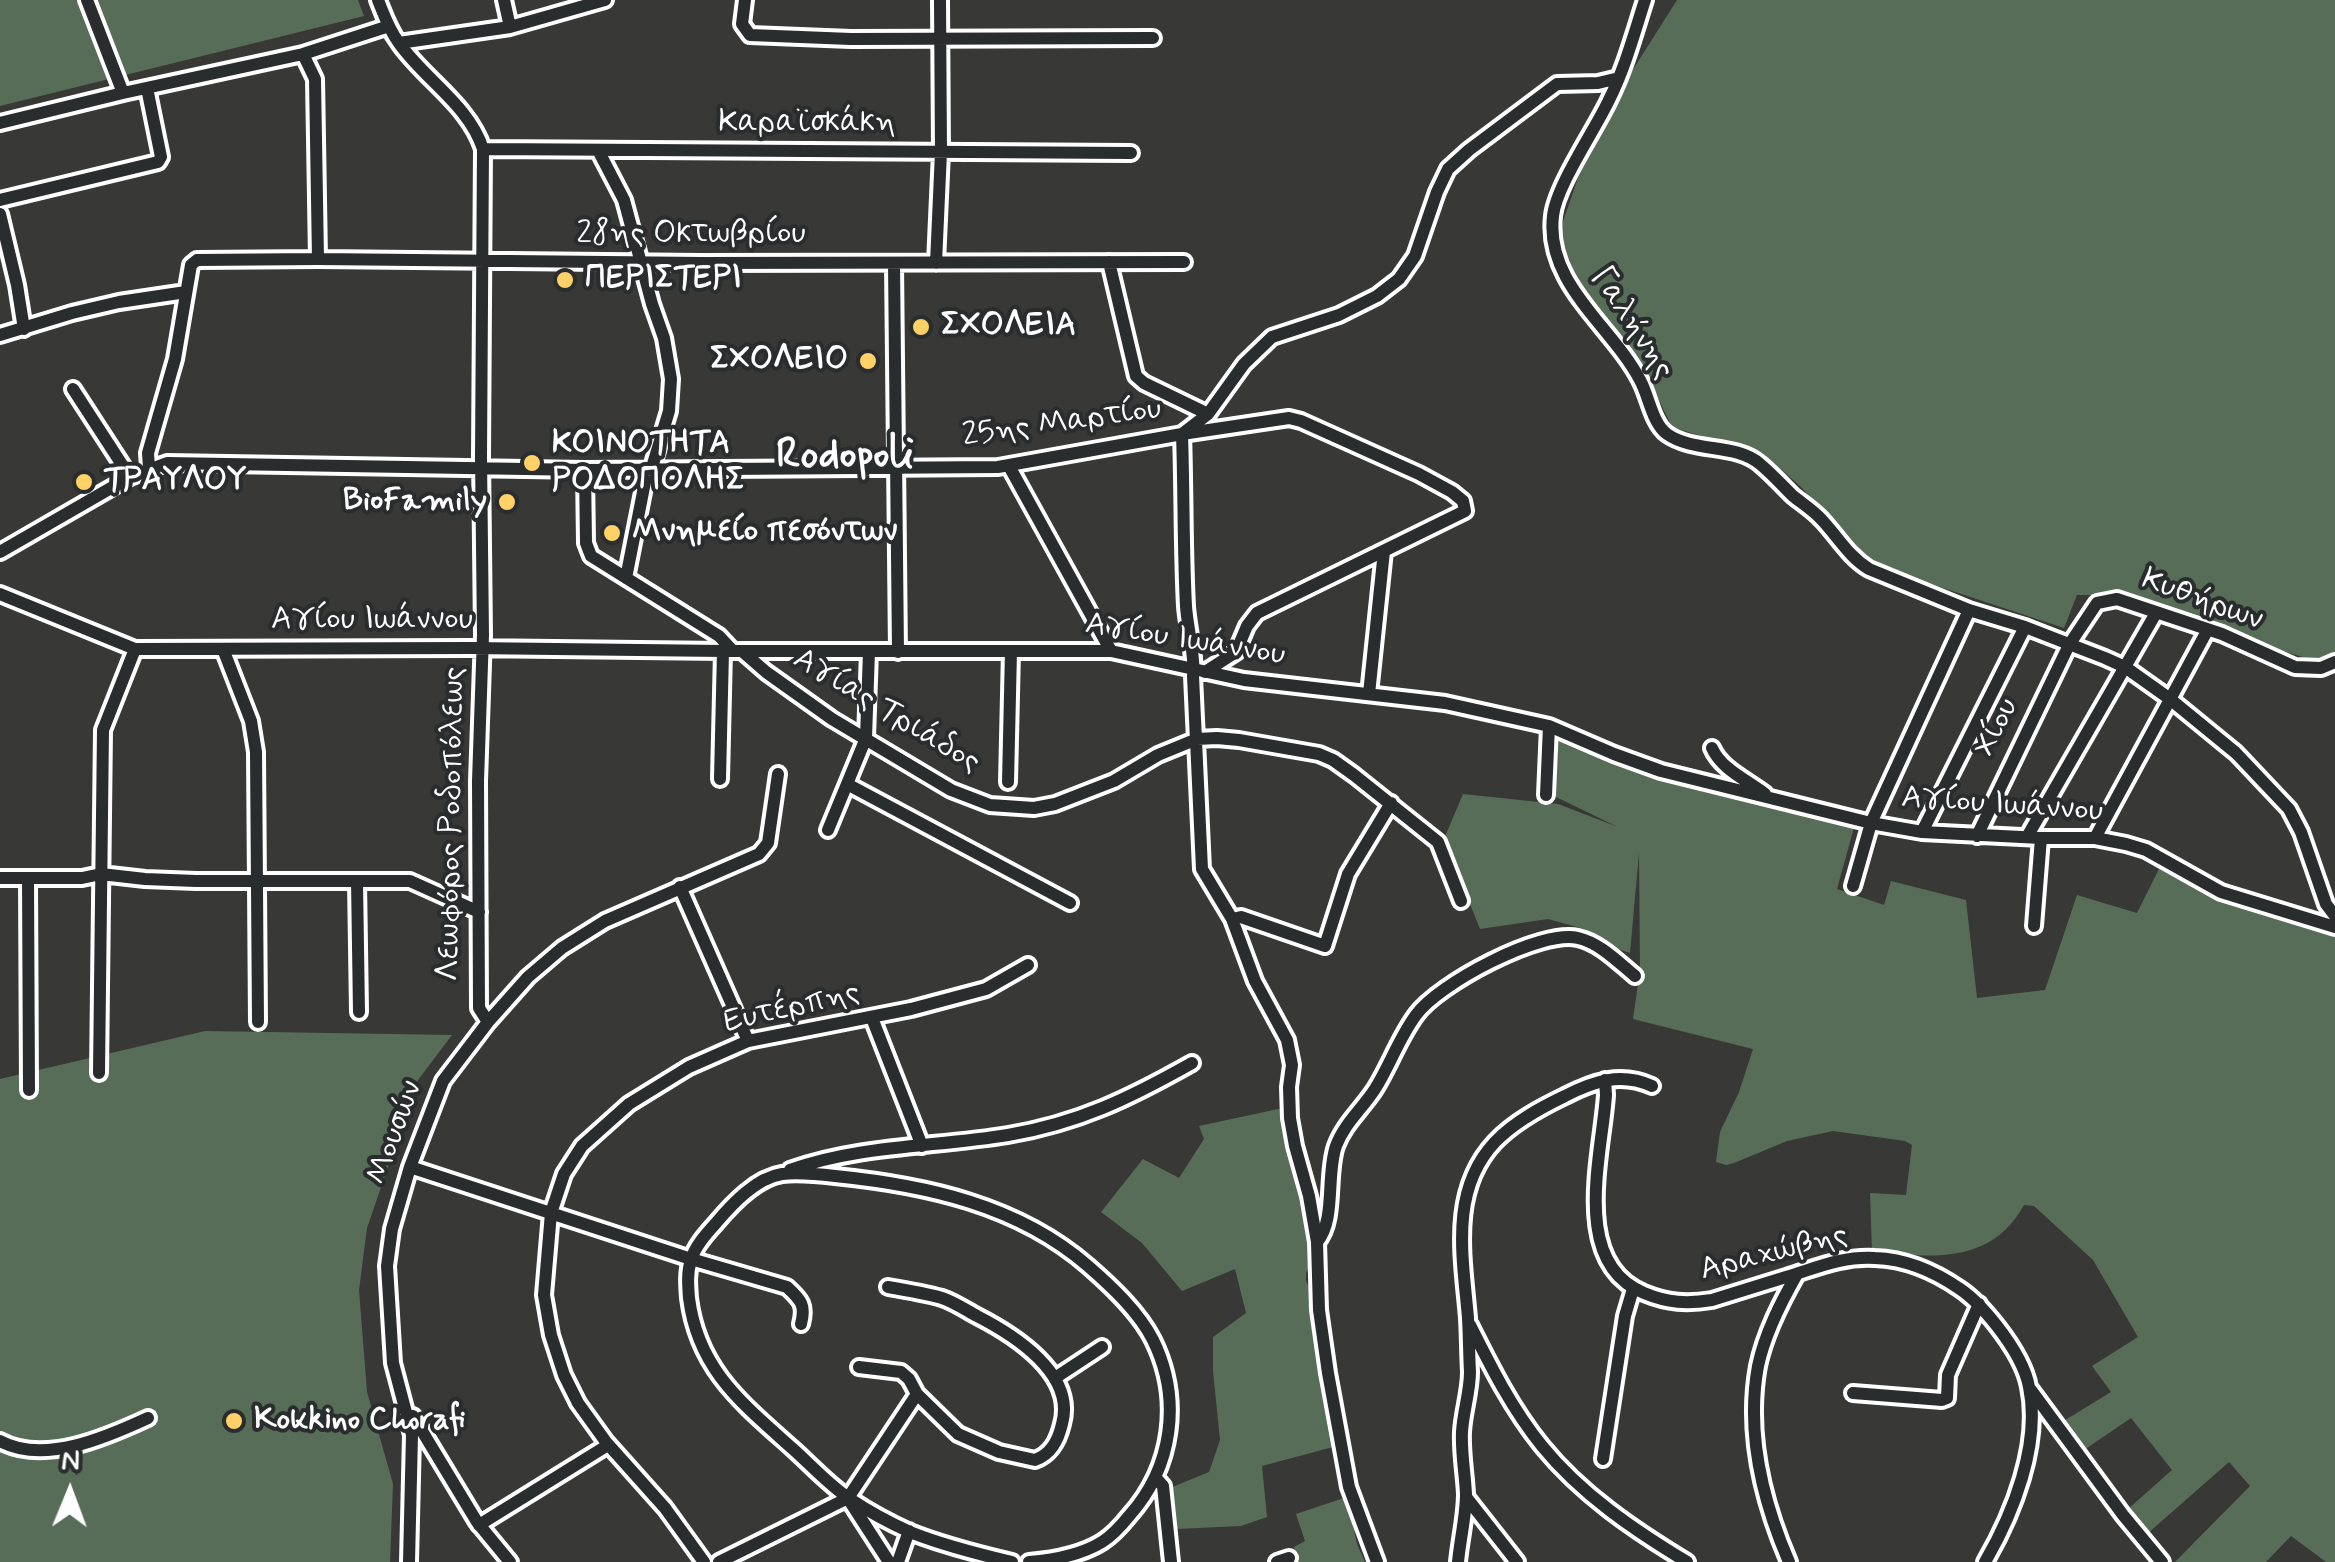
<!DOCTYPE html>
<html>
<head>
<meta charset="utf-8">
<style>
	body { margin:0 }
	#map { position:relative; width:2335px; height:1562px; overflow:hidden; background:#383836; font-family:Mynerve,sans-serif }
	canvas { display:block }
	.north { position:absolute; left:20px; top:1442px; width:100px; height:100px; -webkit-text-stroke:8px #2a2d2e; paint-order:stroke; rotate:1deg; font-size:28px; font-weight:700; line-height:40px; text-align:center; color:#fff }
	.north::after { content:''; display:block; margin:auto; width:35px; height:45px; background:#fff; clip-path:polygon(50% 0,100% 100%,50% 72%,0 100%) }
</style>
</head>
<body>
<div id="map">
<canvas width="2335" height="1562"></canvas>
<div class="north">N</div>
</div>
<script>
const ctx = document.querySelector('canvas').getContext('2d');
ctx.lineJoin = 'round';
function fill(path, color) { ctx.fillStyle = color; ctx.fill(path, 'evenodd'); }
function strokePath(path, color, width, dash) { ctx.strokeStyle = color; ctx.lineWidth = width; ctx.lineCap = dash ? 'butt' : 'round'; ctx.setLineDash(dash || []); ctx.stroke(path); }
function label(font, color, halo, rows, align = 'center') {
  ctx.font = font + ' Mynerve,sans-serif'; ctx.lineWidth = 8; ctx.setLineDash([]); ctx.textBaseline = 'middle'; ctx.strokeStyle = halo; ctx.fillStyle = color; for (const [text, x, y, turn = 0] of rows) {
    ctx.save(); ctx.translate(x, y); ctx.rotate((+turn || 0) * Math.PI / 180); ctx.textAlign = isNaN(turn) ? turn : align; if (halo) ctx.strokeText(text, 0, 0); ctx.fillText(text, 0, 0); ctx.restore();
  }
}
const green = new Path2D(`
	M0,0H358L364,16L0,106Z
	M1677,0H2335V667L2267,646L2192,619L2154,602L2119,595H2077L2064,628L1907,576L1865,556L1800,486L1766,456L1672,427L1643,367L1573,277L1558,236L1578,178L1627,79Z
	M1555,739L1656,773L1855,824L1837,889L1884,905L1891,881L1966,900L1977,998L2045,990L2077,895L2137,913L2159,869L2219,901L2335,937V1562H2326L2291,1536L2266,1562H2175L2250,1486L2229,1462L2147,1534L2128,1509L2172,1470L2131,1418L2084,1450L2062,1422L2111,1392L2092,1366L2138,1337L2093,1260L2034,1206L2024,1205C1991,1265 1931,1258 1872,1251L1870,1193L1906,1195L1912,1145L1905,1141L1833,1131L1787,1141L1734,1163L1726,1165L1716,1162L1720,1132L1739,1092L1753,1049L1633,1019L1640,970L1639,853L1630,953L1600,943L1584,929L1548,919L1480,929L1444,839L1463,794L1558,804L1618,827L1556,797Z
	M205,1031L452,1035L418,1080L367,1228L359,1290L367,1392L393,1484L390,1562H0V1079Z
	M1283,1108L1290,1149L1308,1215L1313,1259L1306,1273V1281L1311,1290L1315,1309L1333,1447L1262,1466L1267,1517L1241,1526L1176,1529L1170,1488L1209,1472L1220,1440L1213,1371V1337L1246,1313L1235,1269L1182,1291L1142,1243L1101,1212L1143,1159L1179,1178L1204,1139L1199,1126Z
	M1347,1497L1357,1544L1365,1562H1297L1294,1547L1305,1541L1296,1514Z`);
const minor = new Path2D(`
	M87,0L123,93
	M378,0C384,15 389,30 399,43C424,79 469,105 483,149L481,457L483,635L478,781L479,1008L488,1022
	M504,0L510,27
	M745,0L742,24L750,35L851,39L1153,38
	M1645,0C1634,34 1625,68 1609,100C1595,130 1556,186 1553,216C1545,284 1612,326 1640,380C1649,396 1652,423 1667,434C1694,453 1736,443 1760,464C1772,474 1782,485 1793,496C1803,504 1814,511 1822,520C1838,537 1849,557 1869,569L1969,610L2025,627L2105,658L2125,667L2170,699L2236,753L2289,809L2301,832L2326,904L2335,916
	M399,43L510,27L605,0
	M303,54L315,79L318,259
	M0,123L123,93L303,54L389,26
	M483,149L1131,153
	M598,150L624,200L652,304L664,338L671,379L669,411L653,464L646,477L626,578
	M0,200L158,162L161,157L147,88
	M0,214L17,285L24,329
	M1109,262L1136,376L1144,383L1208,414
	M894,263L898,652
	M936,263L941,152L940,0
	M0,335L72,313L119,302L186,292
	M73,389L130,477
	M1009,466L1111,651
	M149,468L148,453L175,359L191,265L197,260L318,259L701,263L1184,262
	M585,470L586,543L591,556L719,636L733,651
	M0,552L130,477L167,463L585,470L998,467L1182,434L1289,418L1301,421L1419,474L1452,492L1463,501L1465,511L1257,613L1247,626L1236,652L1205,672
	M0,594L135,649L471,648L723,651H1111L1244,680L1445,703L1549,726L1614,754L1661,771L1871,823L1922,832L2041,838H2095L2126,844L2146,850L2221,892L2335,927
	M223,649L251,721L256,752L258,1022
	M742,651L766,672L832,719L951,790L990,805L1034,808L1055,804L1114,781L1158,755L1197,739L1217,738L1239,740L1319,754L1333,760L1354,775L1438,842L1461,901
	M1369,694L1384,551
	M1712,748C1721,769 1747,780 1765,794
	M720,779L723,651
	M1008,782L1011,651
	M847,784L1070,903
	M1546,795L1549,726
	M828,830L866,738L869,651
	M1922,832L2025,627
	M1977,836L2069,645L2097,603L2117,599L2222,634L2295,667L2321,668L2335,662
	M2027,837L2156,613
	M2095,838L2207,631
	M0,878H82L101,874L145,879L196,881H410L479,912
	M28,878L29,1090
	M357,881L359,1012
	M1853,886L1871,823L1969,610
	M680,887L748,1041
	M1232,919L1241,917L1325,946L1348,874L1391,803
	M2034,926L2041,838
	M872,1018L922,1146
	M99,1073L103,730L135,649
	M1605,1080L1606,1095C1602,1155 1570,1263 1644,1293C1668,1303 1687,1304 1712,1300C1737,1292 1761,1285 1786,1277C1816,1268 1842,1256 1875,1258C1906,1259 1934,1271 1960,1289C1975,1299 1986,1312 1997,1326C2011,1344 2025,1365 2029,1387C2041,1444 2013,1514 1985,1562
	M410,1167L691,1259L787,1287C801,1300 806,1305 801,1324
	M790,1170C859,1145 936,1147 1008,1135C1079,1123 1130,1098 1192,1063
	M1317,1242C1336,1221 1326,1174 1336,1146C1344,1124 1362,1109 1375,1089C1390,1065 1399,1038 1416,1015C1438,984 1541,929 1578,938C1600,943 1618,962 1635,976
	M1470,1325C1491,1367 1512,1409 1542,1446C1581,1494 1634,1530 1687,1562
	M859,1367L901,1372L909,1379L917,1394L958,1434L999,1452L1035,1460C1051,1454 1058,1441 1062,1424C1076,1374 1014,1335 977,1316C966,1310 954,1302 942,1298C924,1293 906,1290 888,1287
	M1055,1378L1102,1347
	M2031,1390L2123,1515L2162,1562
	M1853,1393L1942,1400L1947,1398L1948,1375L1979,1304
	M413,1416L477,1522L510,1562
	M0,1441C44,1465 107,1437 148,1418
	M1603,1459L1625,1316L1633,1289
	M1156,1478L1163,1486L1171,1562
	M1466,1497L1517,1562
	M849,1500L889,1562
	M479,1525L608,1445
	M409,1562L412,1435L393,1363L387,1266L392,1229L410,1167L443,1081L488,1022L528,977L562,948L605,921L759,854L768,843L778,774
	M704,1562L665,1508L606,1442L578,1403L564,1375L551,1335L544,1295L551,1213L564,1174L582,1146L629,1104L689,1067L748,1041L911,1009L986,989L1028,965
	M719,1562L848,1498L917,1394
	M898,1562L909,1531
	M1012,1562C978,1554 942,1545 910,1532C890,1523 868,1511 850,1499C830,1486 811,1465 793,1449C743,1404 698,1370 689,1298C688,1285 687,1272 691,1260C695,1246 707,1233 716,1223C732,1204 756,1178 782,1174C799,1172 818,1174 835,1176C925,1185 1018,1205 1088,1266C1111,1286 1139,1312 1153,1340C1182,1399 1173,1467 1129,1516C1121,1526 1113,1535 1102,1542C1081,1555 1053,1560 1029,1562
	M1277,1562L1289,1558
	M1377,1562L1349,1487L1328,1373L1319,1310L1317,1242L1309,1196L1295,1146L1290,1118L1289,1087L1292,1065L1287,1040L1255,981L1232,919L1202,869L1193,676C1196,661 1187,625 1186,606C1183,549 1184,492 1182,434L1208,414L1244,364L1272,337L1339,315L1377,296L1399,279L1415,256L1437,192L1448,169L1469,150L1557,84L1598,83L1619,78
	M1458,1562C1460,1540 1466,1516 1466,1494C1465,1473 1461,1453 1462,1432C1463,1412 1470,1392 1470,1372C1469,1354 1469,1336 1468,1318C1463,1258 1449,1191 1495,1142C1514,1122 1540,1108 1565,1096C1594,1081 1621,1072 1652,1086
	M1789,1562C1763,1502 1746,1432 1758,1366C1765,1333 1781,1302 1797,1274`);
const markers = [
	[565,280,10,"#ffd166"],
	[921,327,10,"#ffd166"],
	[868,361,10,"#ffd166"],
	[532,463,10,"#ffd166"],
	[84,482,10,"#ffd166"],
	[507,502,10,"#ffd166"],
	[612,533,10,"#ffd166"],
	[234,1421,10,"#ffd166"]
];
const streetNames = [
	["Καραϊσκάκη",807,124],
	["28ης Οκτωβρίου",691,235],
	["Γαλήνης",1631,324,57],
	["25ης Μαρτίου",1062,424,-8],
	["Κυθήρων",2202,601,20],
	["Αγίου Ιωάννου",372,621],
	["Αγίου Ιωάννου",1185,641,9],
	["Αγίας Τριάδος",886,712,31],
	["Χίου",1998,728,-64],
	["Αγίου Ιωάννου",2002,806,4],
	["Λεωφόρος Ροδοπόλεως",453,824,-89],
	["Ευτέρπης",792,1009,-13],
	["Μουσών",396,1133,-70],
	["Αραχώβης",1774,1254,-14]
];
const poiNames = [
	["ΠΕΡΙΣΤΕΡΙ",585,280],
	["ΣΧΟΛΕΙΑ",941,327],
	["ΣΧΟΛΕΙΟ",848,361,"right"],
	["ΚΟΙΝΟΤΗΤΑ",552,445],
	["ΡΟΔΟΠΟΛΗΣ",552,482],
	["ΤΡΑΥΛΟΥ",104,482],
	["BioFamily",487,502,"right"],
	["Μνημείο πεσόντων",632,533],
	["Kokkino Chorafi",254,1421]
];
const districtNames = [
	["Rodopoli",845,458]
];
fill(green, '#586d58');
strokePath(minor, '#fff', 20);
strokePath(minor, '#2a2d2e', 12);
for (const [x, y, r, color] of markers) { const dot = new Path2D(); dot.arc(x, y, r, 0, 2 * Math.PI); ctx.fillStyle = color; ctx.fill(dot); strokePath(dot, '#2a2d2e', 4); }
label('32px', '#fff', '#2a2d2e', streetNames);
label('bold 32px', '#fff', '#2a2d2e', poiNames, 'left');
label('bold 42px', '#fff', '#2a2d2e', districtNames);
</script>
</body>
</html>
